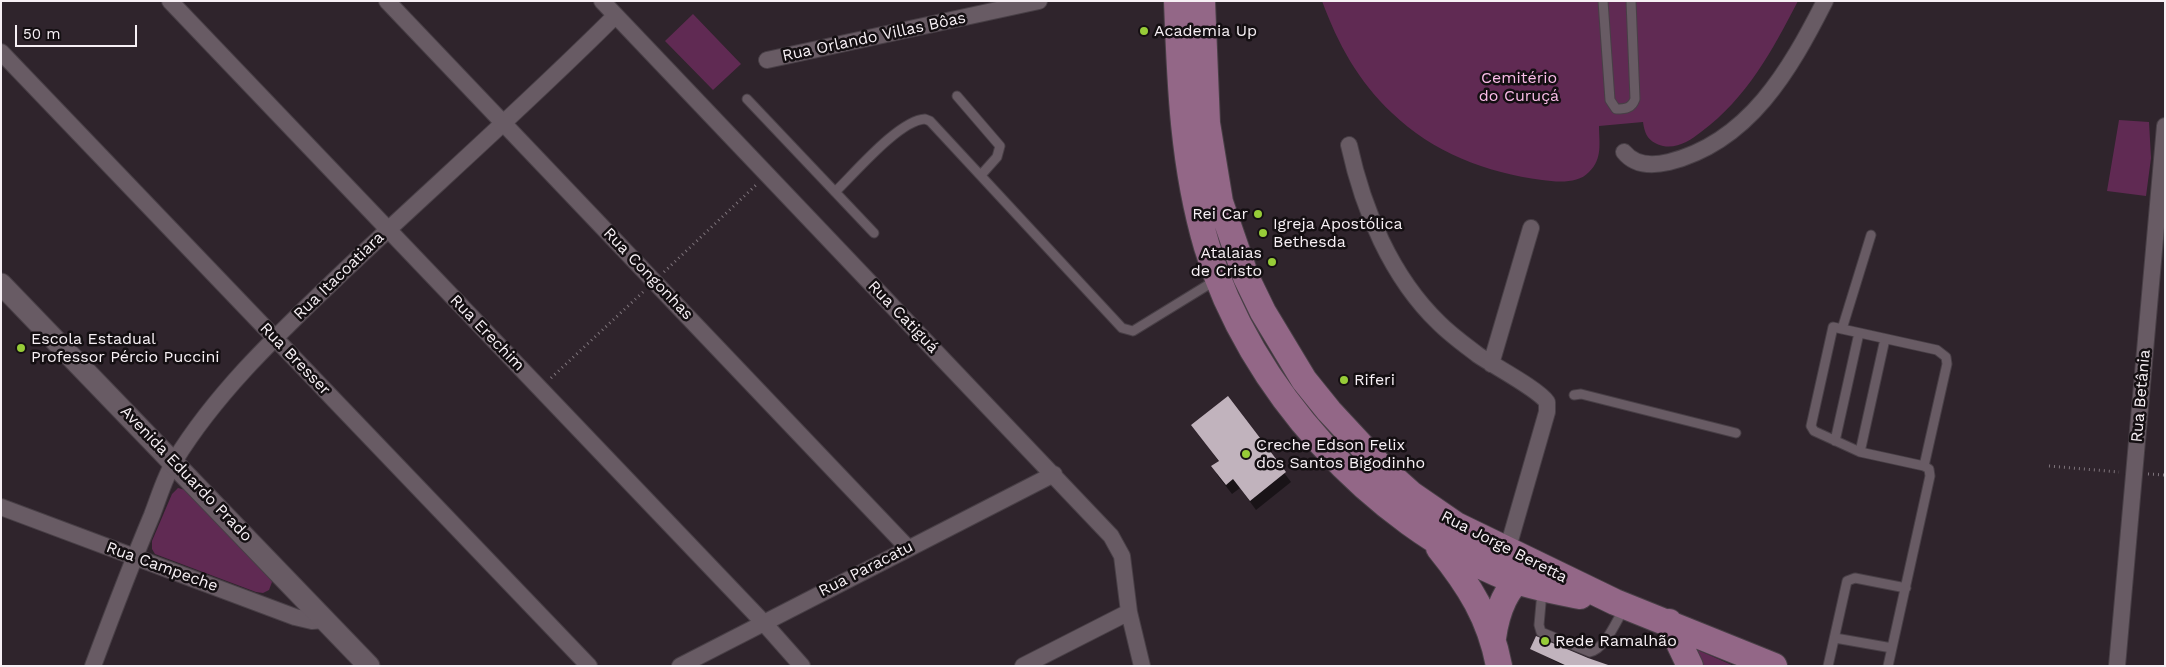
<!DOCTYPE html>
<html>
<head>
<meta charset="utf-8">
<style>
	body { margin:0 }
	#map { position:relative; width:2166px; height:667px; overflow:hidden; background:#2f242c; font-family:"Work Sans",sans-serif }
	canvas { display:block }
	.frame { position:absolute; inset:0; border:2px solid #f7f0f5; pointer-events:none }
	.scale { position:absolute; left:15px; top:25px; width:122px; height:22px; box-sizing:border-box; border:2px solid #f7f0f5; border-top:0; padding-left:6px; font-size:15px; line-height:18px; white-space:nowrap; color:#f7f0f5; -webkit-text-stroke:4px #140f12; paint-order:stroke }
</style>
</head>
<body>
<div id="map">
<canvas width="2166" height="667"></canvas>
<div class="frame"></div>
<div class="scale">50 m</div>
</div>
<script>
const ctx = document.querySelector('canvas').getContext('2d');
ctx.lineJoin = 'round';
function fill(path, color) { ctx.fillStyle = color; ctx.fill(path, 'evenodd'); }
function strokePath(path, color, width, dash) { ctx.strokeStyle = color; ctx.lineWidth = width; ctx.lineCap = dash ? 'butt' : 'round'; ctx.setLineDash(dash || []); ctx.stroke(path); }
function label(font, color, halo, rows, align = 'center') {
  ctx.font = font + ' "Work Sans",sans-serif'; ctx.lineWidth = 5; ctx.setLineDash([]); ctx.textBaseline = 'middle'; ctx.strokeStyle = halo; ctx.fillStyle = color; for (const [text, x, y, turn = 0] of rows) {
    ctx.save(); ctx.translate(x, y); ctx.rotate((+turn || 0) * Math.PI / 180); ctx.textAlign = isNaN(turn) ? turn : align; if (halo) ctx.strokeText(text, 0, 0); ctx.fillText(text, 0, 0); ctx.restore();
  }
}
const green = new Path2D(`
	M1322,1H1798C1772,51 1747,98 1701,132C1691,140 1677,149 1663,146C1649,142 1645,136 1643,122L1599,126C1599,142 1603,159 1589,172C1578,184 1557,182 1542,180C1487,173 1432,152 1392,113C1358,81 1338,44 1322,1Z
	M693,14L741,64L713,90L665,41Z
	M2119,120L2149,122L2151,158L2146,196L2107,191Z
	M178,488L186,490L271,578L272,582L269,590L263,593L256,592L155,554L152,549V541L172,494Z
	M1691,647L1734,666H1699Z`);
const shadow = new Path2D(`
	M1227,398L1291,482L1256,510L1240,488L1232,494L1218,476L1213,467L1219,462L1193,425Z
	M1532,649L1594,660L1595,662L1594,666H1564Z`);
const building = new Path2D(`
	M1228,396L1286,472L1250,501L1233,479L1226,485L1211,466L1219,461L1191,425Z
	M1536,636L1588,658L1611,666H1567L1530,649Z`);
const path = new Path2D(`
	M664,272L756,185
	M551,378L643,292
	M2049,466L2119,472
	M2148,474L2165,475`);
const service = new Path2D(`
	M1603,1L1610,100L1616,109C1626,109 1632,108 1635,99L1631,1
	M957,96L1000,146L997,157L981,175
	M747,99L874,233
	M835,192C854,174 899,120 925,119L930,121L1122,328L1133,331L1216,280
	M1842,329L1871,235
	M1574,395L1581,394L1736,433
	M1835,441L1859,333
	M1860,452L1885,339
	M1542,592L1539,625L1541,632L1590,652C1606,648 1616,621 1625,607
	M1835,638L1892,648
	M1828,666L1847,581L1855,578L1906,588
	M1888,666L1930,476L1929,469L1924,466L1947,364L1946,357L1937,350L1833,327L1811,426L1814,431L1860,452L1924,466`);
const minor = new Path2D(`
	M170,1L763,622L802,666
	M387,1L908,548
	M602,1L1111,536L1122,556L1129,612L1142,666
	M1,52L589,666
	M767,60L1039,1
	M1349,145C1363,209 1391,277 1439,323C1451,335 1465,345 1478,355C1494,366 1538,389 1547,402V412L1507,551
	M1624,152C1635,166 1652,166 1669,162C1749,142 1790,70 1825,1
	M1491,364L1531,228
	M1,507L295,617L312,621L325,620
	M93,666C112,615 131,565 152,515C159,497 165,476 175,460C220,387 284,329 345,270C435,185 528,103 615,16
	M680,666L1054,474
	M1023,666L1129,612
	M2117,666L2165,126`);
const tertiary = new Path2D(`
	M1,284L369,666`);
const primary = new Path2D(`
	M1177,1C1180,84 1183,166 1207,247C1249,387 1372,523 1508,578C1531,587 1555,591 1580,596
	M1202,1L1207,123L1220,202L1246,277L1263,312L1304,380L1329,411L1382,468L1411,494L1456,525L1615,602L1774,666
	M1439,548C1469,585 1490,618 1499,666
	M1669,622L1690,666
	M1493,638C1496,616 1506,579 1532,574`);
const markers = [
	[1144,31,5,"#97cc38"],
	[1258,214,5,"#97cc38"],
	[1263,233,5,"#97cc38"],
	[1272,262,5,"#97cc38"],
	[21,348,5,"#97cc38"],
	[1344,380,5,"#97cc38"],
	[1246,454,5,"#97cc38"],
	[1545,641,5,"#97cc38"]
];
const poiNames = [
	["Academia Up",1154,31],
	["Rei Car",1248,214,"right"],
	["Igreja Apostólica",1273,224],
	["Bethesda",1273,242],
	["Atalaias",1262,253,"right"],
	["de Cristo",1262,271,"right"],
	["Escola Estadual",31,339],
	["Professor Pércio Puccini",31,357],
	["Riferi",1354,380],
	["Creche Edson Felix",1256,445],
	["dos Santos Bigodinho",1256,463],
	["Rede Ramalhão",1555,641]
];
const streetNames = [
	["Rua Orlando Villas Bôas",874,37,-12],
	["Rua Congonhas",648,274,46],
	["Rua Itacoatiara",339,276,-44],
	["Rua Catiguá",903,317,46],
	["Rua Erechim",487,333,46],
	["Rua Bresser",295,359,46],
	["Rua Betânia",2141,396,-85],
	["Avenida Eduardo Prado",186,474,46],
	["Rua Jorge Beretta",1504,547,27],
	["Rua Campeche",162,567,20],
	["Rua Paracatu",866,569,-27]
];
const parkNames = [
	["Cemitério",1519,78],
	["do Curuçá",1519,96]
];
fill(green, '#602a53');
fill(shadow, '#0007');
fill(building, '#c1b3bd');
strokePath(service, '#483f46', 11);
strokePath(minor, '#483f46', 18);
strokePath(tertiary, '#483f46', 23);
strokePath(primary, '#483f46', 28);
strokePath(path, '#7f757c', 3, [1, 4]);
strokePath(service, '#685b64', 9);
strokePath(minor, '#685b64', 16);
strokePath(tertiary, '#685b64', 21);
strokePath(primary, '#936787', 26);
for (const [x, y, r, color] of markers) { const dot = new Path2D(); dot.arc(x, y, r, 0, 2 * Math.PI); ctx.fillStyle = color; ctx.fill(dot); strokePath(dot, '#140f12', 2); }
label('16px', '#f7f0f5', '#140f12', poiNames, 'left');
label('16px', '#f7f0f5', '#140f12', streetNames);
label('16px', '#fabce8', '#140f12', parkNames);
</script>
</body>
</html>
